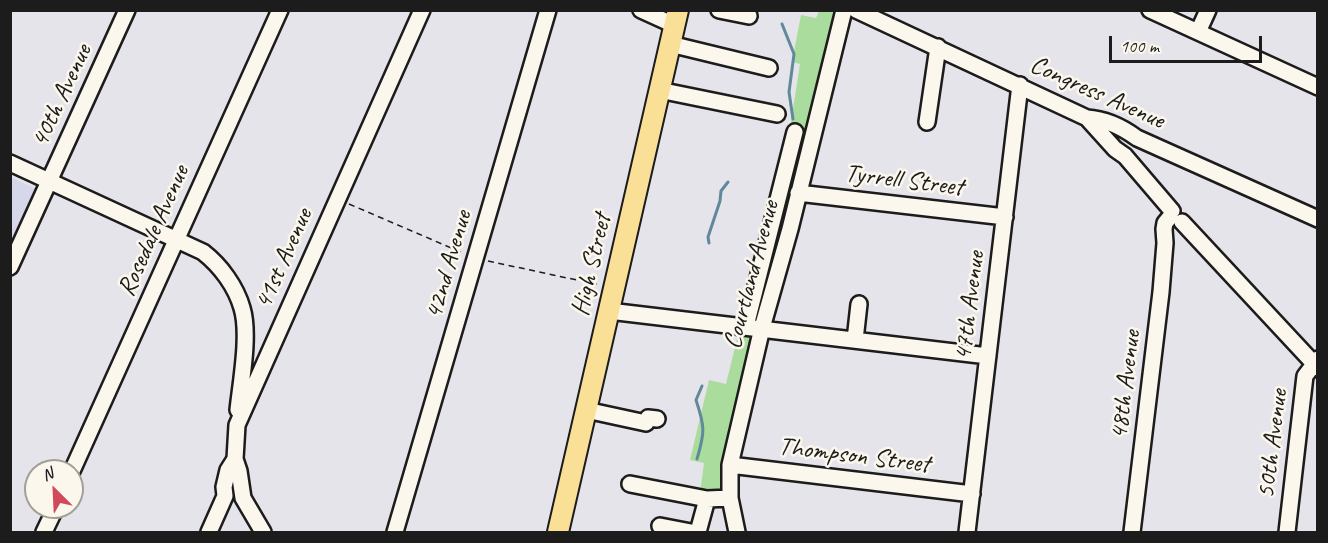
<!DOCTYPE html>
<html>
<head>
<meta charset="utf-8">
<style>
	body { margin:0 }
	#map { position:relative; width:1328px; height:543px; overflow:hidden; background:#e5e4eb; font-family:Caveat,sans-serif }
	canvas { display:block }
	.frame { position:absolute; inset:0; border:12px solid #1c1c1c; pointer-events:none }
	.north { position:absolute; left:24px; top:459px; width:60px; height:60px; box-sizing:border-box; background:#fbf7ec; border:2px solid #a29f99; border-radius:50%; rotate:336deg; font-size:16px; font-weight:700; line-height:24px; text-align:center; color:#1c1c1c }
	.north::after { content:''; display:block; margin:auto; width:21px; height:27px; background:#d1495b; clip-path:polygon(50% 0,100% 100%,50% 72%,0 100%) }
	.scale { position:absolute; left:1109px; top:36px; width:153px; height:27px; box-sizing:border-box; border:3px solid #1c1c1c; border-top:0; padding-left:8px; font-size:18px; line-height:21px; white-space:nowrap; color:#1c1c1c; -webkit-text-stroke:4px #fbf7ec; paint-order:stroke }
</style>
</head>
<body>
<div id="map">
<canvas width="1328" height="543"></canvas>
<div class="frame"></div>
<div class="north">N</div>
<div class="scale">100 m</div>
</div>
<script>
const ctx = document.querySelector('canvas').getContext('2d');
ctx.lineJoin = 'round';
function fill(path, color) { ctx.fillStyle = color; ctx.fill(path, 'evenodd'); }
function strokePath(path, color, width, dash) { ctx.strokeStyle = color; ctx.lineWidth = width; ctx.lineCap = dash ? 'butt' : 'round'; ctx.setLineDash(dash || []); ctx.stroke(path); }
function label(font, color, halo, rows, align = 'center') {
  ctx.font = font + ' Caveat,sans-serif'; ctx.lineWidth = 5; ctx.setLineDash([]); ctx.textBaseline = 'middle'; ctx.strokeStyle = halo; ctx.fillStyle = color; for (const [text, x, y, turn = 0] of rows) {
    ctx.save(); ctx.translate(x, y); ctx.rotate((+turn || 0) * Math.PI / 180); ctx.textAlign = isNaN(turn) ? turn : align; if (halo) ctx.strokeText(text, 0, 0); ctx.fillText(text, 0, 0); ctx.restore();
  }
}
const built = new Path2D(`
	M11,177L36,189L11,246Z`);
const green = new Path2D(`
	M819,11H840L724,467C722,475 724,485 721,493H700L704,463L690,460L709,380L726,384L737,339L752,315L790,128L800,64L792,62L801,15L816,18Z`);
const stream = new Path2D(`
	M782,24L794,54L789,92L793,119
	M709,243L708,237L720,201L721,191L728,182
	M697,459C705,432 705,427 696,400L702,386`);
const path = new Path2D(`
	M349,204L463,253
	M488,261L600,285`);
const minor = new Path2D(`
	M641,10L674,25
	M719,10L749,16
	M856,10L1087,118C1105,119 1122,127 1137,138L1318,219
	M1150,10L1318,87
	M1198,32L1208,10
	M670,44L769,68
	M659,90L777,114
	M1087,118L1115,149L1125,156L1172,211
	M927,122L938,47
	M10,163L203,252C221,266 236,287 242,308C250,334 241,382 238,410
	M798,193L1005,217
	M1182,222L1318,368
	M10,267L127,10
	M609,311L988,356
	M746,326L795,132
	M855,340L859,304
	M586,410L646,423L648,418L657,419
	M235,459L239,471L243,498L263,532
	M730,465L972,494
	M72,471L280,10
	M630,484L707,499L730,498
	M660,526L691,532
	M44,532L56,507
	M209,532L225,496L224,487L228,470L235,459L237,425L422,10
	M395,532L548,10
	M698,532L707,499
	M737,532L730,498V465L762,328L790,229L844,10
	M967,532L1020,85
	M1132,532L1161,292L1165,243L1164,229L1165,223L1170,217
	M1287,532L1305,376L1318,359`);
const major = new Path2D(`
	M558,532L678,10`);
const streetNames = [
	["Congress Avenue",1097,93,24],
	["40th Avenue",62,96,-65],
	["Tyrrell Street",904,181,7],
	["Rosedale Avenue",154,231,-66],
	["41st Avenue",284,259,-66],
	["42nd Avenue",449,265,-74],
	["High Street",592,265,-77],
	["Courtland Avenue",752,275,-75],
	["47th Avenue",970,306,-83],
	["48th Avenue",1126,385,-83],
	["50th Avenue",1273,444,-83],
	["Thompson Street",854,456,7]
];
fill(built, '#d6d7eb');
fill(green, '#a9dc9d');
strokePath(stream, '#60899b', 3);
strokePath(minor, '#1c1c1c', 20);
strokePath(major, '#1c1c1c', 24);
strokePath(path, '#1c1c1c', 1.5, [6, 4.5]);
strokePath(minor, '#fbf7ec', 15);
strokePath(major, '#fadf96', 20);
label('26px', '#1c1c1c', '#fbf7ec', streetNames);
</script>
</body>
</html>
